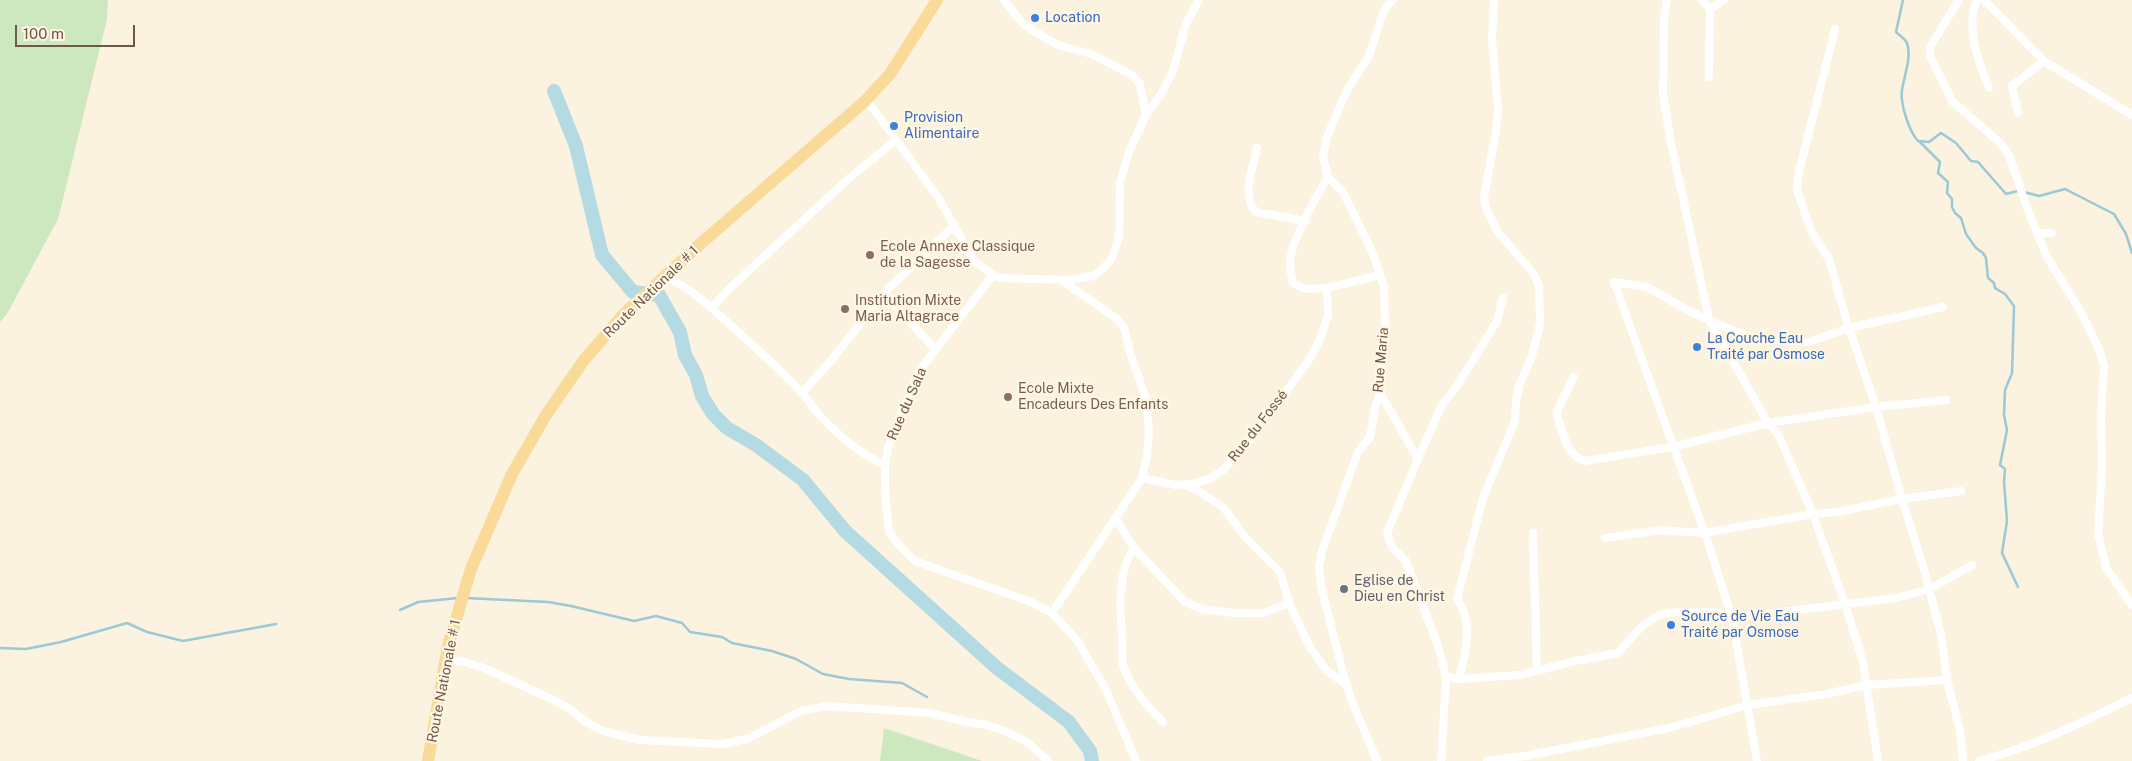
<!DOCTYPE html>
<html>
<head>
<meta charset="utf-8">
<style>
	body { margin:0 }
	#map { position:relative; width:2132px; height:761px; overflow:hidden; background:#fbf2df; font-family:"Public Sans",sans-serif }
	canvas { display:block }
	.scale { position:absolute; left:15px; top:25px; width:120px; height:22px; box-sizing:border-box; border:2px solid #705848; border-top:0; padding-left:6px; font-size:15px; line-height:18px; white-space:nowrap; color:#705848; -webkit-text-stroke:4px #fff6e4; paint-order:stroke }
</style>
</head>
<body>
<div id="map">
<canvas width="2132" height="761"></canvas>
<div class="scale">100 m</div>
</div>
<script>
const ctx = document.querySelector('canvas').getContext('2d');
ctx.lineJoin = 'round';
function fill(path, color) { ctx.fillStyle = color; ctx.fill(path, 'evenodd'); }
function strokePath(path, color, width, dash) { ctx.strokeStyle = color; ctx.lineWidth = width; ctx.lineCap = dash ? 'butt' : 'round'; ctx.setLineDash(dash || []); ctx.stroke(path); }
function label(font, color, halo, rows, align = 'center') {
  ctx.font = font + ' "Public Sans",sans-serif'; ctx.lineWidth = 4.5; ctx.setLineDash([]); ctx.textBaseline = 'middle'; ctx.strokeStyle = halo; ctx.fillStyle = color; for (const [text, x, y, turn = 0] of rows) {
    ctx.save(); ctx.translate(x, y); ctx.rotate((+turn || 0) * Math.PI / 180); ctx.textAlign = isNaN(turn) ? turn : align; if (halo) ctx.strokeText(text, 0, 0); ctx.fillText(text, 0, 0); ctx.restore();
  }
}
const green = new Path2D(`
	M0,0H108L107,19L58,219L7,314L0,322Z
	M884,728L982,761H880Z`);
const stream = new Path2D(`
	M1903,0L1896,32C1899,35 1905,39 1907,43C1912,57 1904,76 1902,90C1900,104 1909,131 1918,141L1929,142L1941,133L1956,143L1971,161L1978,162L2006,194L2018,191
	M1920,142L1940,162L1938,173L1948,182L1947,193L1952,199V207L1955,213L1961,218L1966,234L1976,248L1983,253L1986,258L1988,278L1994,283L1995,288L2005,294L2014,306L2012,373L2005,390L2004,415L2007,430L2000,465L2005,469L2004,482L2007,521L2002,553L2018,587
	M2024,192L2039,196L2065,189L2114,214L2126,234L2132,253
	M466,598L548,602L571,606L634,621L656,616L682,623L690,632L722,637L732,643L772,651L796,659L823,674L849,679L902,683L927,697
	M400,610L418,602L458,598
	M0,648L26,649L61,642L127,623L147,632L183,641L276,624`);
const river = new Path2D(`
	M554,91L576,146L602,255L633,292L659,295L680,332L685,355L696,375L702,396L713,414L727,428L756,445L803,480L845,531L997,668L1069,722L1090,751L1092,761`);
const street = new Path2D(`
	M1667,0L1664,17L1663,94L1670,138L1709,319L1768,423L1779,436L1813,514L1845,604L1863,662L1878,761
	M1702,0L1710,9L1724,0
	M1959,0L1930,47V56L1952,101L1999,142L2009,155L2027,208L2046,255L2081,312L2099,349L2104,366L2101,415L2102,468L2098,533L2106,568L2132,605
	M1977,0C1965,26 1979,64 1989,88
	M1984,0L2044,61L2132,115
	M1835,29L1799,172L1797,190L1811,231L1829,259L1849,328L1876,407L1902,499L1925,573L1941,635L1947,680L1960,731L1963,761
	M1709,77L1710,9
	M866,99L938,197L974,261L993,275L1000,278L1070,280L1093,276L1103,269L1112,258L1119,237L1120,183L1128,154L1146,115L1140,84L1132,75L1091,54L1058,45L1039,34L1023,24L1004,0
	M2018,113L2012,86L2044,61
	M1146,115L1161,94L1173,71L1186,24L1199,0
	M1257,148C1253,167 1241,197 1256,212L1306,221
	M2037,233H2052
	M993,275L919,371L901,414L888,448L885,465V492L889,532L900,546L915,561L1031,602L1052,613L1077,640L1106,690L1136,761
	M664,276C697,292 710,307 737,331C758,350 780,369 800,391C807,398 812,407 819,415C838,435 860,454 885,465
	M1061,280L1116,318L1124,327L1130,352L1146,399L1149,431L1147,455L1142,478
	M1327,288L1305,289L1293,283C1292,277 1290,269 1290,263C1291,241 1316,197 1328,177
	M884,294L935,349
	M712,307L729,289L847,180L896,140
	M1574,377L1557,411V415C1563,431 1566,457 1585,461L1672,447L1768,423L1876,407L1946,400
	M802,393L829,363L887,290L955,225
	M1380,393L1418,459L1387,533L1392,547L1406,561L1438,646L1446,677L1441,761
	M1418,459L1442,405L1457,386L1497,321L1503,298
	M1185,485L1200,492L1224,508L1245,537L1280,572L1289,603L1310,647L1326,670L1347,685
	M1115,518L1134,548C1116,574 1121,611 1122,642C1122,650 1121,661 1124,669C1133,690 1147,706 1163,722
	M1533,533L1537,671
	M1605,538L1661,530L1703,533L1813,514L1837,512L1902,499L1961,491
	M1134,548L1185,602L1201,609L1233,613H1264L1289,603
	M1052,613L1142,478L1176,485L1196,483L1209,479L1223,470L1251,439L1265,414L1287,390L1311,357L1320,339L1328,316L1327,288L1380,275
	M446,660L465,662L484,668L556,701L570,709L584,721L603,731L640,740L723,744L750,738L800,711L828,706L929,713L968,722L987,725L1005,731L1027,742L1048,761
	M1446,677L1459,679L1520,675L1575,661L1618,653L1642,626L1659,615L1678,612H1715L1732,618L1896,598L1930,589L1972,565
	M1459,679C1463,661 1471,636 1465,616C1464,610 1460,604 1457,599L1483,498L1515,421L1516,400L1520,383L1532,357L1540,323L1539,285L1533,273L1497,231L1486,208L1484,197L1496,131L1498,109L1492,40L1494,0
	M1377,761L1351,699L1343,673L1321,586L1319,567L1322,551L1358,452L1370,437L1375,408L1380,393L1385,321L1384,287L1372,251L1343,192L1328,177L1323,157L1327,137L1347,90L1369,56L1382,15L1388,5L1393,0
	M1487,761L1525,756L1669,728L1748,705L1827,694L1866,685L1947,680
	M1757,761L1732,618L1708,542L1614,282L1647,287L1689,311L1731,330L1757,339L1808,342L1849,328L1943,307
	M1979,761C2032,747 2083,722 2132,698`);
const primary = new Path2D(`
	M428,761L448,646L471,569L512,474L546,415L584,360L624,314L699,245L864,102L890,74L937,0`);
const markers = [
	[1035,18,5,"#3f7fe0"],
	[894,126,5,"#3f7fe0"],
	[870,255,5,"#8d6e63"],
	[845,309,5,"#8d6e63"],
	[1697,347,5,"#3f7fe0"],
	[1008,397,5,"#8d6e63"],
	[1344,589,5,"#6b7280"],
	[1671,625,5,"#3f7fe0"]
];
const shopNames = [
	["Location",1045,18],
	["Provision",904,118],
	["Alimentaire",904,134],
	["La Couche Eau",1707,339],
	["Traité par Osmose",1707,355],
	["Source de Vie Eau",1681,617],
	["Traité par Osmose",1681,633]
];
const educationNames = [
	["Ecole Annexe Classique",880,247],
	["de la Sagesse",880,263],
	["Institution Mixte",855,301],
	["Maria Altagrace",855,317],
	["Ecole Mixte",1018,389],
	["Encadeurs Des Enfants",1018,405]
];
const streetNames = [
	["Route Nationale # 1",651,292,-44],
	["Rue Maria",1381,360,-85],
	["Rue du Sala",907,404,-66],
	["Rue du Fossé",1258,426,-52],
	["Route Nationale # 1",444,681,-79]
];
const worshipNames = [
	["Eglise de",1354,581],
	["Dieu en Christ",1354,597]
];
fill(green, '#cde7be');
strokePath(stream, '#9bc9d5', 2.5);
strokePath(river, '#b4dae3', 14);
strokePath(street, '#fff', 8);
strokePath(primary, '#f9da98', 12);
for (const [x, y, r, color] of markers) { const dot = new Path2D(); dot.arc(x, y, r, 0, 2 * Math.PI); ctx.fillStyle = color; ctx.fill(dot); strokePath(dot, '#fff6e4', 2); }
label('14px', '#366cbe', '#fff6e4', shopNames, 'left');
label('14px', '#785e54', '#fff6e4', educationNames, 'left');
label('14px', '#705848', '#fff6e4', streetNames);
label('14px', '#5b616d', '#fff6e4', worshipNames, 'left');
</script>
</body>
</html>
